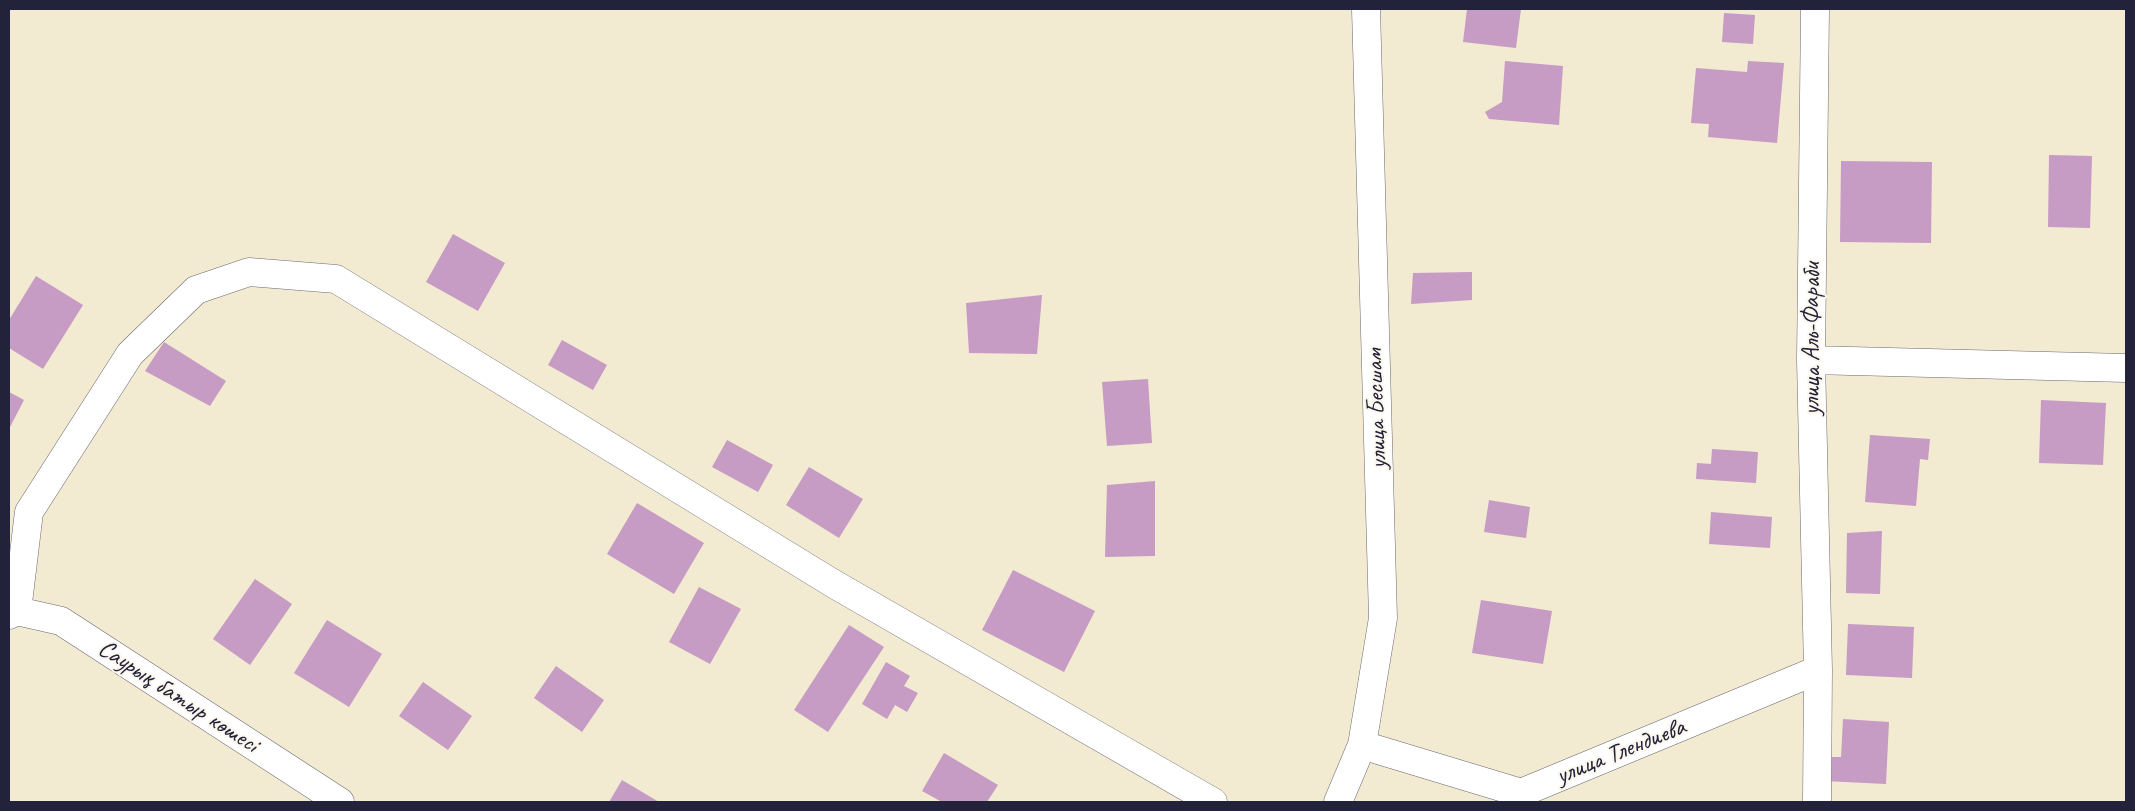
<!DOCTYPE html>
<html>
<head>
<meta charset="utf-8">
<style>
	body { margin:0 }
	#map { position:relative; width:2135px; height:811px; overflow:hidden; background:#f2ead1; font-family:Caveat,sans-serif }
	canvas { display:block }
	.frame { position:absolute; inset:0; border:10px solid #22223b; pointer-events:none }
</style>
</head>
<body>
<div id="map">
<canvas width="2135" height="811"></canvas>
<div class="frame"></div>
</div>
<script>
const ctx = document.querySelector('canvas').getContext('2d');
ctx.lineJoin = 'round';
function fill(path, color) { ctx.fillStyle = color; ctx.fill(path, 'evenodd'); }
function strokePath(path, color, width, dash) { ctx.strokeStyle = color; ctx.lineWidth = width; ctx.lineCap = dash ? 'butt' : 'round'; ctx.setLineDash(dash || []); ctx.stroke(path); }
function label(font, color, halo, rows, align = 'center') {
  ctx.font = font + ' Caveat,sans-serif'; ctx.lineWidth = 4; ctx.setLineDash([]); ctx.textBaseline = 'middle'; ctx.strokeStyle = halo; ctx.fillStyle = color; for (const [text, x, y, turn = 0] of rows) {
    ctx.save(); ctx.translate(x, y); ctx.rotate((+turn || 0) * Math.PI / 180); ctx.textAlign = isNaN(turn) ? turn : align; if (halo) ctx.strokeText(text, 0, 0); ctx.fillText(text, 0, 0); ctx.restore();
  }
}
const building = new Path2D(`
	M1467,9H1521L1516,48L1463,42Z
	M1724,13L1755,15L1753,44L1722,42Z
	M1505,61L1563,66L1559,125L1489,119L1485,112L1502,102Z
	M1748,61L1784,63L1777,143L1708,137L1709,124L1691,123L1696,68L1747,72Z
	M2049,155L2092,156L2090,228L2048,227Z
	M1841,161L1932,162L1931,243L1840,242Z
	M453,234L505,263L478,311L426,282Z
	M1472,272V300L1411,304L1413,273Z
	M36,276L83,305L43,369L9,348V320Z
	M1042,295L1037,354L969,353L966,303Z
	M562,340L607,365L593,390L548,365Z
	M164,342L226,381L210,406L145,371Z
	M1148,379L1152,443L1107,446L1102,382Z
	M9,392L24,400L9,429Z
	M2041,400L2106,403L2103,465L2039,463Z
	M1870,435L1930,439L1928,460L1920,459L1916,506L1865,502Z
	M727,440L773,465L758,492L712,467Z
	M1712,449L1758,452L1756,483L1696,479L1697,463L1711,464Z
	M809,467L863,499L839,538L786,505Z
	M1155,481V556L1105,557L1107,485Z
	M1489,500L1530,507L1526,538L1484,532Z
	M637,503L704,543L674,594L607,554Z
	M1711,512L1772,517L1770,548L1709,544Z
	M1882,531L1880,594L1846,593L1847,533Z
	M1013,570L1095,611L1064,672L982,630Z
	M255,579L292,604L250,665L213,639Z
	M699,587L741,609L710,664L669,642Z
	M1481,600L1552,611L1543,664L1472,653Z
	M327,620L382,654L349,707L294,673Z
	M1848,624L1914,627L1912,678L1846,675Z
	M849,625L884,647L828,732L794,710Z
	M886,662L910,676L904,686L918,693L907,712L895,705L887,719L862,704Z
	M556,666L604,700L582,732L534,698Z
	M423,682L472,716L448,750L399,716Z
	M1843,719L1889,722L1886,784L1825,781L1827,757H1841Z
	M944,753L998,785L987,802H942L922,791Z
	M622,780L659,802H609Z`);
const street = new Path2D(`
	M1815,9L1811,360L1818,670L1817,802
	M1811,360L2126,368
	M17,611L29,512L130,354L196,290L249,272L336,279L834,584L1213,802
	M9,615L17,611L61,621L340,802
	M1362,745L1521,793L1818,670
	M1338,802L1362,745L1383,618L1366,9`);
const streetNames = [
	["улица Аль-Фараби",1812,339,-90],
	["улица Бесшам",1377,409,-92],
	["Саурық батыр көшесі",178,697,33],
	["улица Тлендиева",1621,752,-22]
];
fill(building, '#c69bc4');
strokePath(street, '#6b6870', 29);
strokePath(street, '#fff', 28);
label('25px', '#22223b', '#fbf7ec', streetNames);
</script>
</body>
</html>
